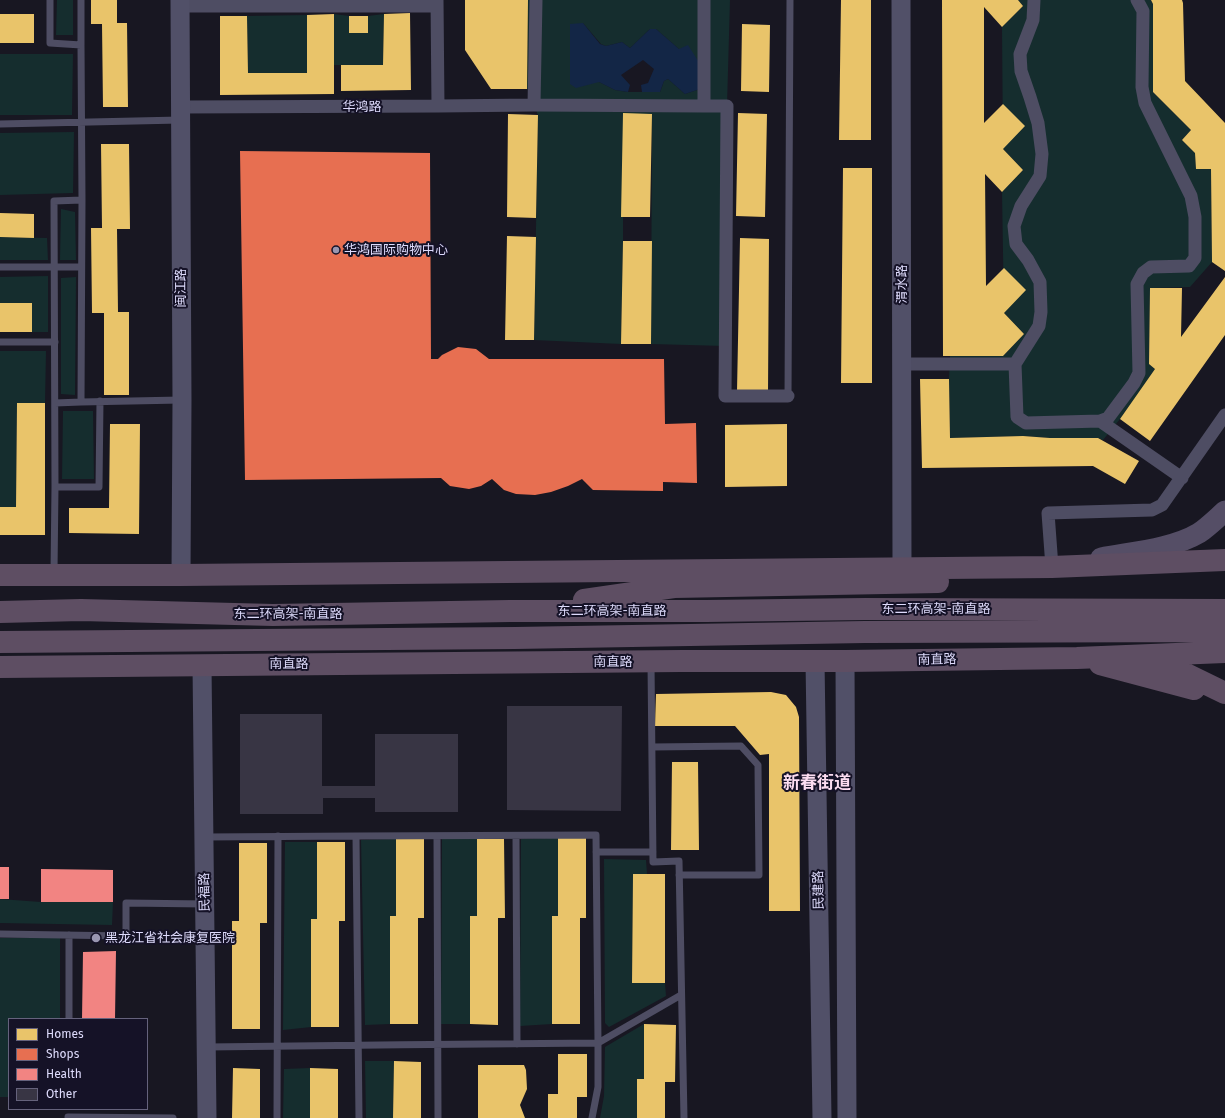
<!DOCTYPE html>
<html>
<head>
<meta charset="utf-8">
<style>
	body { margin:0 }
	#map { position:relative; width:1225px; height:1118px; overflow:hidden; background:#181722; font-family:"Fira Sans",sans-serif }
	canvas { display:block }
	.legend { position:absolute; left:8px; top:1018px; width:140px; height:92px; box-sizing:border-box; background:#151227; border:1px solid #65627c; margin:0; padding:5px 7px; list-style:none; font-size:12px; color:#dedbfc }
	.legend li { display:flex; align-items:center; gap:8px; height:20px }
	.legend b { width:20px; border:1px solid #65627c }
</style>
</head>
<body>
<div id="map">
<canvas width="1225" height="1118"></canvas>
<ul class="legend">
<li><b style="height:11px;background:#e9c46a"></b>Homes</li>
<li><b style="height:11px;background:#e76f51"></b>Shops</li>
<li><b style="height:11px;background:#f28482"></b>Health</li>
<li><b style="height:11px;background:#383544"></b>Other</li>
</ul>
</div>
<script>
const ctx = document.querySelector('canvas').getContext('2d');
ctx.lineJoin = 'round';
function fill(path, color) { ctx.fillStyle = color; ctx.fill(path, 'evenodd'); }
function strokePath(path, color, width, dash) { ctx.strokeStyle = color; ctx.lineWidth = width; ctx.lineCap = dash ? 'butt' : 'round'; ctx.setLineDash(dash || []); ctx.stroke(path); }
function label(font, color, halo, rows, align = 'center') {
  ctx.font = font + ' "Fira Sans","Noto Sans SC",sans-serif'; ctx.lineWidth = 4; ctx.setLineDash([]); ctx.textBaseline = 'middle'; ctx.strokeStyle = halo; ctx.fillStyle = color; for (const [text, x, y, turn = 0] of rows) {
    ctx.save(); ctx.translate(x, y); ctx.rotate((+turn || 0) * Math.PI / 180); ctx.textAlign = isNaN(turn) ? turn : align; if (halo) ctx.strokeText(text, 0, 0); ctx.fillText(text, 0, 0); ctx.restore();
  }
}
const green = new Path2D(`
	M57,0H73V35H56Z
	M528,0H730L727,106H704L700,64L679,49L656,29H650L630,48L622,42L606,46L601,44L583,23L599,82L615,90L628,92H660L664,81L668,79L685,94L700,89L701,112L728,111L725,346L651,344L652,114H623V241L621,344L534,340L538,115L534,105L535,89H527Z
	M1018,0H1151L1153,4V92L1191,130L1182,140L1195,153L1196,169H1211L1212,262L1190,287L1150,288L1149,364L1155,369L1120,419L1103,440L1098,438H1050L1023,436L950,438L949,379L950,356H1003L1024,334L1004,313L1002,192L1023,170L1003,149L1002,27L1023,6Z
	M334,14L349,16V33H367L368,16L384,14L383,65H334Z
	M307,15V73H248L247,16Z
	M0,54H73L72,115H0Z
	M74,132L73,193L0,195V133Z
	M61,209L75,212L76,260H60Z
	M0,237L47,238L48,260H0Z
	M48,276V332H32V303H0V277Z
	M76,277L75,395L61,394V278Z
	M0,351H46L45,403H17L16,507H0Z
	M63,411H93L94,479H62Z
	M558,838V916H552V1024L520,1026L521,839Z
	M396,839V916H390V1024L365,1025L361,840Z
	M442,839H477V916H470V1024H441Z
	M285,842H317V919H311V1027L283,1030Z
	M604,859L646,860L647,874H633L632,983H665L666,996L609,1027L605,1023Z
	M0,899L41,902H113L112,925L0,923Z
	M0,938H60V1019H9V1097H0Z
	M644,1024V1079H637V1118H600L604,1096L605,1047Z
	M365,1061H394L393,1118H366Z
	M310,1068V1118H283L284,1069Z`);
const water = new Path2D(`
	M583,23L600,44L606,46L622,42L630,48L650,29H656L679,49L688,45L700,64V89L685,94L668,79L664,81L660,92H642L641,85L648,83L654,69L643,60L621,75L630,85L628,92L615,90L599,82L576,88L570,84V24Z`);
const homes = new Path2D(`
	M91,0H117V23H127L128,107H103L102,24H91Z
	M465,0H528L527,89H491L465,50Z
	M841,0H871V140H839Z
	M942,0H1018L1023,6L1002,27L984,7V123L1003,104L1025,126L1003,149L1023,170L1002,192L985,174L986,286L1004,268L1026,290L1004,313L1024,334L1003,356H943Z
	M1151,0H1182L1183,3L1185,81L1225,123V271L1212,262L1211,169H1196L1195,153L1182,140L1191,130L1153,92V4Z
	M410,13L411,90L341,91V65H383L384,14Z
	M0,14H34V43H0Z
	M334,14V94L220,95V16H247L248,73H307V15Z
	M349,16H368V33H349Z
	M742,24L770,25L769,92L741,91Z
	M623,113L652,114L650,217H621Z
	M738,113L767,114L765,217L736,216Z
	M508,114L538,115L536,218L507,217Z
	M101,144H129L130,229H117L118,312H129V395H104V313H92L91,228H102Z
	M843,168H872V383H841Z
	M0,213L34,214V238L0,237Z
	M507,236L536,237L534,340H505Z
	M740,238L769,239L768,392L737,391Z
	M623,241H652L651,344H621Z
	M1225,277V335L1150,441L1120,419L1155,369L1149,364L1150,288H1182L1181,337Z
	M0,303H32V332H0Z
	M920,379H949L950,438L1023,436L1050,438H1098L1139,461L1125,484L1093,466L922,468Z
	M17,403H45V535H0V507H16Z
	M110,424H140L139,534L69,533V508H109Z
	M787,424V486L725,487V425Z
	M771,692L786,695L796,707L799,717L800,911H769V754L760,755L735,726H655L656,694Z
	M672,762H698L699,850H671Z
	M558,838H586V918H580V1024H552V916H558Z
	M396,839H424V918H418V1024H390V916H396Z
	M477,839H504L505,918H498V1025L470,1024V916H477Z
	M317,842H345V921H339V1027H311V919H317Z
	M239,843H267V923H260V1029H232V921H239Z
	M633,874H665V983H632Z
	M644,1024L676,1025L675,1082H665V1118H637V1079H644Z
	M558,1054H587V1097H577V1118H548V1094H558Z
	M394,1061L421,1062V1118H393Z
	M478,1065H524L526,1070L527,1089L520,1105L525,1118H478Z
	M233,1068L260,1069V1118H232Z
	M310,1068L338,1069V1118H310Z`);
const shops = new Path2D(`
	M240,151L430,153L431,359H438L442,355L458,347L476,349L489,359H664L665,424L696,423L697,483L663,482V491L593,490L582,479L568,486L551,492L535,495L516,494L504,490L492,479L481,486L469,489L450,486L441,478L245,480Z`);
const health = new Path2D(`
	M0,867H9V899H0Z
	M41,869L113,870V902H41Z
	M116,951L115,1019H82L83,952Z`);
const building = new Path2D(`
	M507,706H622L621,811L507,810Z
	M240,714H322V786H375V734H458V812H375V798H323V814H240Z`);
const lane = new Path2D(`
	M50,0V43L81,45L82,200L54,201L55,487L54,572
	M81,0V45
	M0,124L180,120
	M82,200L81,402L181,400
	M0,267H81
	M0,342H55
	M788,396L790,0
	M55,403L81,402
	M55,487H99L100,401
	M651,663L653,862L679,861L684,1118
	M652,747L741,746L758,765L759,875H679
	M437,836L438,1118
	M516,836L517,1044
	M205,837L356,836
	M596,852H653
	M0,934L126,936V903L205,904
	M69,1019V935
	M207,1047C337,1045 468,1044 598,1043L596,835L356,836L359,1118
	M68,1117L173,1118
	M277,1118L278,836
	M592,1118L598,1087V1043L681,995`);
const street = new Path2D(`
	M1034,0L1033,20L1020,54L1021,71L1030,97L1038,123L1042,154L1040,176L1021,206L1014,226L1016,244L1028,260L1040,282L1041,312L1039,326L1015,364L1017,417L1026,423L1100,421L1108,418L1134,383L1139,373L1137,284L1143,273L1151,267L1189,266L1195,258V217L1191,196L1145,103L1142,87L1143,11L1137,0
	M180,6H437
	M534,105L536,0
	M438,106L534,105L704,106V0
	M704,106H727L725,396H788
	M181,107L438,106L437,0
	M902,364H1015
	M1100,421L1182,478
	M1052,567L1048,513L1152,510L1162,505L1225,415`);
const secondary = new Path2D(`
	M180,0L182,400L181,575
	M901,0L902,568
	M815,661L822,1118
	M845,661L847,1118
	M202,665L207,1118`);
const primary = new Path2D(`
	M1101,558C1132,552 1172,549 1199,533C1208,527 1217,518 1225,511`);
const highway = new Path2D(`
	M0,575H181L1052,567L1225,560
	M584,600L674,587L938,582
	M0,612L81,610L273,615L510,611H706L865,609L1225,610
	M0,642L515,638L865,632L1225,631
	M1149,656L1225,693
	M1100,664L1194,689
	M0,667L681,661H845L1077,658L1225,652`);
const markers = [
	[336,250,4,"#9996b0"],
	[96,938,5,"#9996b0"]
];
const streetNames = [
	["华鸿路",362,107],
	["渭水路",902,284,-90],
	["闽江路",181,288,-90],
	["东二环高架-南直路",936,609],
	["东二环高架-南直路",612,611],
	["东二环高架-南直路",288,614],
	["南直路",937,660,-1],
	["南直路",613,662],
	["南直路",289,664],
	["民建路",819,890,-91],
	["民福路",205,892,-91]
];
const poiNames = [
	["华鸿国际购物中心",344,250],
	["黑龙江省社会康复医院",105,938]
];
const districtNames = [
	["新春街道",817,783]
];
fill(green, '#152d2e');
fill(water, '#132646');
fill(homes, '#e9c46a');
fill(shops, '#e76f51');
fill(health, '#f28482');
fill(building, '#383544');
strokePath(lane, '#4e4d63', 7);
strokePath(street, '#4e4d63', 13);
strokePath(secondary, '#515068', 19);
strokePath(primary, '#554e66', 21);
strokePath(highway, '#5e4e63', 22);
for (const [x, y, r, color] of markers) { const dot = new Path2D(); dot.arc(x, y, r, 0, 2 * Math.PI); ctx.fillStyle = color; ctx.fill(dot); strokePath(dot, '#151227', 1.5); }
label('13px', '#dedbfc', '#151227', streetNames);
label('13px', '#dedbfc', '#151227', poiNames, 'left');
label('bold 17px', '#fcddf1', '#151227', districtNames);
</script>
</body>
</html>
